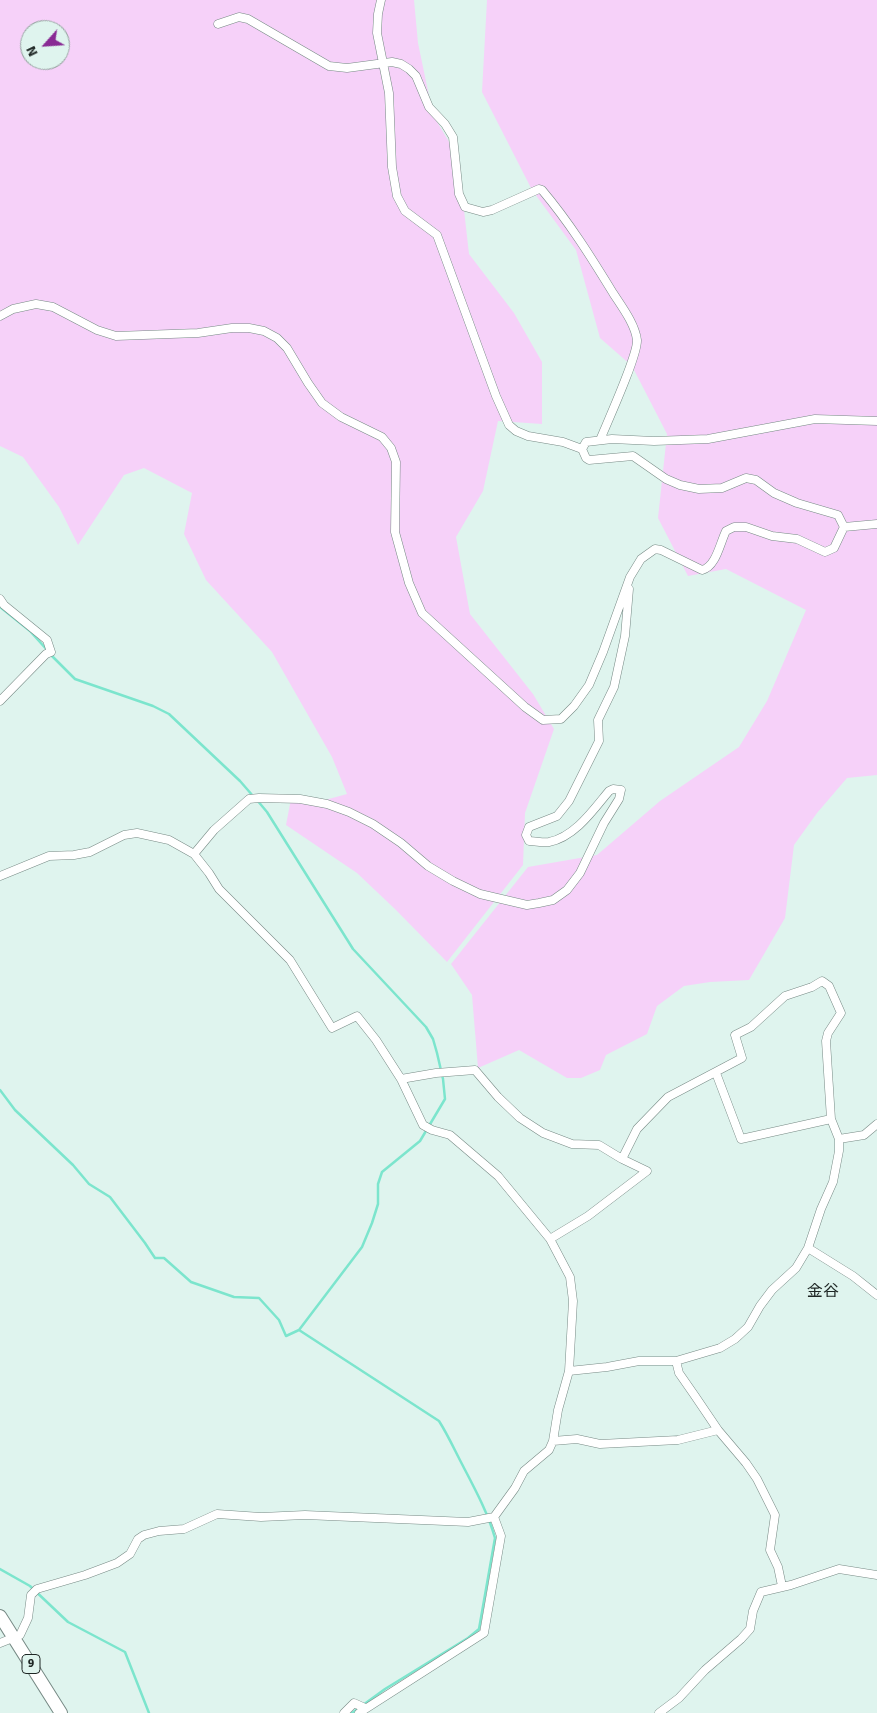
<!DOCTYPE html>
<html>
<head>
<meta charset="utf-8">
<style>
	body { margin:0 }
	#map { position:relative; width:877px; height:1713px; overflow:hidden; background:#dff4ee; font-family:Signika,sans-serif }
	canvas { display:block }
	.north { position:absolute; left:20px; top:20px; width:50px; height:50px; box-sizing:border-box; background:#dff4ee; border:1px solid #92a29d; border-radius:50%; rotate:244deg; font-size:14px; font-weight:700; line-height:20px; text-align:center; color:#1e2624 }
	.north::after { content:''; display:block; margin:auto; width:18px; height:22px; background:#892a94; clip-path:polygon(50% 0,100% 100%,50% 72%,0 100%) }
</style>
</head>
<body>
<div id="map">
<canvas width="877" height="1713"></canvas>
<div class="north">N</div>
</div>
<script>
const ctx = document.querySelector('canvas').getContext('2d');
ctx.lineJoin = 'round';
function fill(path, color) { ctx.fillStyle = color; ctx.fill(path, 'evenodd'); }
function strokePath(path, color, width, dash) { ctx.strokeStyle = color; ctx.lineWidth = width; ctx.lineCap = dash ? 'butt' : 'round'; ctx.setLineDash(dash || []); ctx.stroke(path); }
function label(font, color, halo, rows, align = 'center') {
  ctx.font = font + ' Signika,"Noto Sans JP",sans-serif'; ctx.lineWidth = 4; ctx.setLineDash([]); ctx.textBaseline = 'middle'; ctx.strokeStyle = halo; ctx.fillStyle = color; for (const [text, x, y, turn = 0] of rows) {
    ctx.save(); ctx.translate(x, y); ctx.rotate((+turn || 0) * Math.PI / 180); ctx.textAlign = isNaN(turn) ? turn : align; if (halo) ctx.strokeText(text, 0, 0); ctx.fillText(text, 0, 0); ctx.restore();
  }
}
const green = new Path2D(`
	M0,0H414L418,43L433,115L458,157L469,254L514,313L542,362V424L498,421L483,491L456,537L470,614L533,694L554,729L525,813L523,865L447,962L396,910L357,873L286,825L291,799L314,803L347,794L332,757L272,652L206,580L184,534L192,493L144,468L124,475L78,545L59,507L23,457L0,446ZM30,30H60V60H30Z
	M487,0H877V775L847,778L817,813L794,845L785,918L749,980L710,982L684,986L657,1006L647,1034L606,1055L600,1070L581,1078H567L519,1050L478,1068L472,995L451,964L528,867L597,855L660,801L739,747L767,701L806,610L726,569L688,576L658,518L667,434L632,366L600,338L576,250L532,190L482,92Z`);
const stream = new Path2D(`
	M0,607L30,631L48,651
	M51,655L75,679L153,706L169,714L240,781L253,796
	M0,1090L15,1110L73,1165L89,1184L110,1197L145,1243L155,1258H164L191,1282L234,1297L259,1298L279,1320L286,1336L299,1330L362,1247L372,1223L378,1204V1184L382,1172L420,1141L445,1099L443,1079L437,1053L433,1039L426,1027L353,949L267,812L257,800
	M299,1330L439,1421C448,1435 455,1451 463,1466C475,1489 488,1513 495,1538L479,1629L468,1638L385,1689L352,1713
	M0,1569L30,1586L68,1622L125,1652L149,1713`);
const street = new Path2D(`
	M381,0L378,14L377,33L389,93L392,167L397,196L405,211L437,235L496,396L509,425L516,431L528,436L563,442L582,449L586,458L589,460L633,456L666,479L680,485L699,489L722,488L746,478L756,480L774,493L797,503L838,515L844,527
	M218,24L239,17L248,19L329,66L347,68L392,62L401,64L409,69L416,76L429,107L445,124L453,137L459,194L465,207L483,212L492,210L539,189L542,190C569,222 591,257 613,293C622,307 635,324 637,340C638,355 607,423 600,440
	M0,316L13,309L36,304L53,307L97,330L116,336L198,333L232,328H249L264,331L277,338L287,348L308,383L322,403L341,417L382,437L391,448L396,462L395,532L409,583L422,613L525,707L543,720L561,719L574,706L589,685L603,652L630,577L641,559L655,549L661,550L702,570C716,567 720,543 726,531L734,527H746L772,536L797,539L825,552L834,548L844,527
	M582,449L586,442L612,439L654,441L708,439L815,419L877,421
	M844,527L877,524
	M0,599L4,605L47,640L51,652L46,654L0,701
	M194,854L214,830L249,799L259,798L300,799L327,804L349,812L373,824L401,843L428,866L453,881L480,894L527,905L539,903L553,900L567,890L580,873L604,823L619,799L621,790L613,789L609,791C594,809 575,837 549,842C543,843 536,841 529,841L526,835L529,827L557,816L569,801L599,741L598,720L614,687L625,636L629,589
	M0,876L49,856L74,855L90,852L124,835L137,833L169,840L194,854L209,873L219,889L290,960L332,1028L357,1016L376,1040L401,1079L423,1125L432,1130L450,1135L498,1176L550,1239L570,1277L573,1301L569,1371L558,1410L553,1441L549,1450L524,1471L515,1488L494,1517L468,1522L305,1515L261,1517L217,1514L184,1529L159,1531L144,1535L138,1539L130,1554L117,1563L85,1575L37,1589L31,1595L28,1618L20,1635L0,1643
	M716,1073L741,1139L831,1119
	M401,1079L436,1073L475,1070L498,1097L520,1118L543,1133L572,1144L599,1145L622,1159L647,1171L588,1216L550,1239
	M839,1139L864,1135L877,1124
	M808,1248L853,1276L877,1295
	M676,1361L679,1373L695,1396L718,1430L746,1463L757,1479L775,1515L770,1550L778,1567L782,1586
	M569,1371L607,1367L639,1361H676L720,1348L735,1339L748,1327L760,1306L772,1290L796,1268L808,1248L821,1209L833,1182L839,1151V1139L831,1119L826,1041L828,1033L841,1013L829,986L822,981L812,987L785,996L751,1027L735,1035L742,1058L668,1097L637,1129L622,1159
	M553,1441L577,1439L600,1444L678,1440L718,1430
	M344,1713L354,1703L365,1708
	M359,1713L484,1633L501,1536L494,1517
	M659,1713L679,1698L705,1670L741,1639L750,1629L753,1611L761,1592L791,1585L839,1569L877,1575`);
const primary = new Path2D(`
	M0,1616L61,1713`);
const shields = [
	[31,1664,18]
];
const shieldNames = [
	["9",31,1664]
];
const quarterNames = [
	["金谷",823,1292]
];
fill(green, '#f6d1f9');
strokePath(stream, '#7ce5cd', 2.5);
strokePath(street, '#778a85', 9);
strokePath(primary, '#778a85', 14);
strokePath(street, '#fff', 8);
strokePath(primary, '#fff', 12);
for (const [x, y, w] of shields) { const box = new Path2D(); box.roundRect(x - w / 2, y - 9.5, w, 19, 4); ctx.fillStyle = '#dff4ee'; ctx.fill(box); strokePath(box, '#1e2624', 1); }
label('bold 12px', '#1e2624', null, shieldNames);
label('16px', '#1e2624', '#dff4ee', quarterNames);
</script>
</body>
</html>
